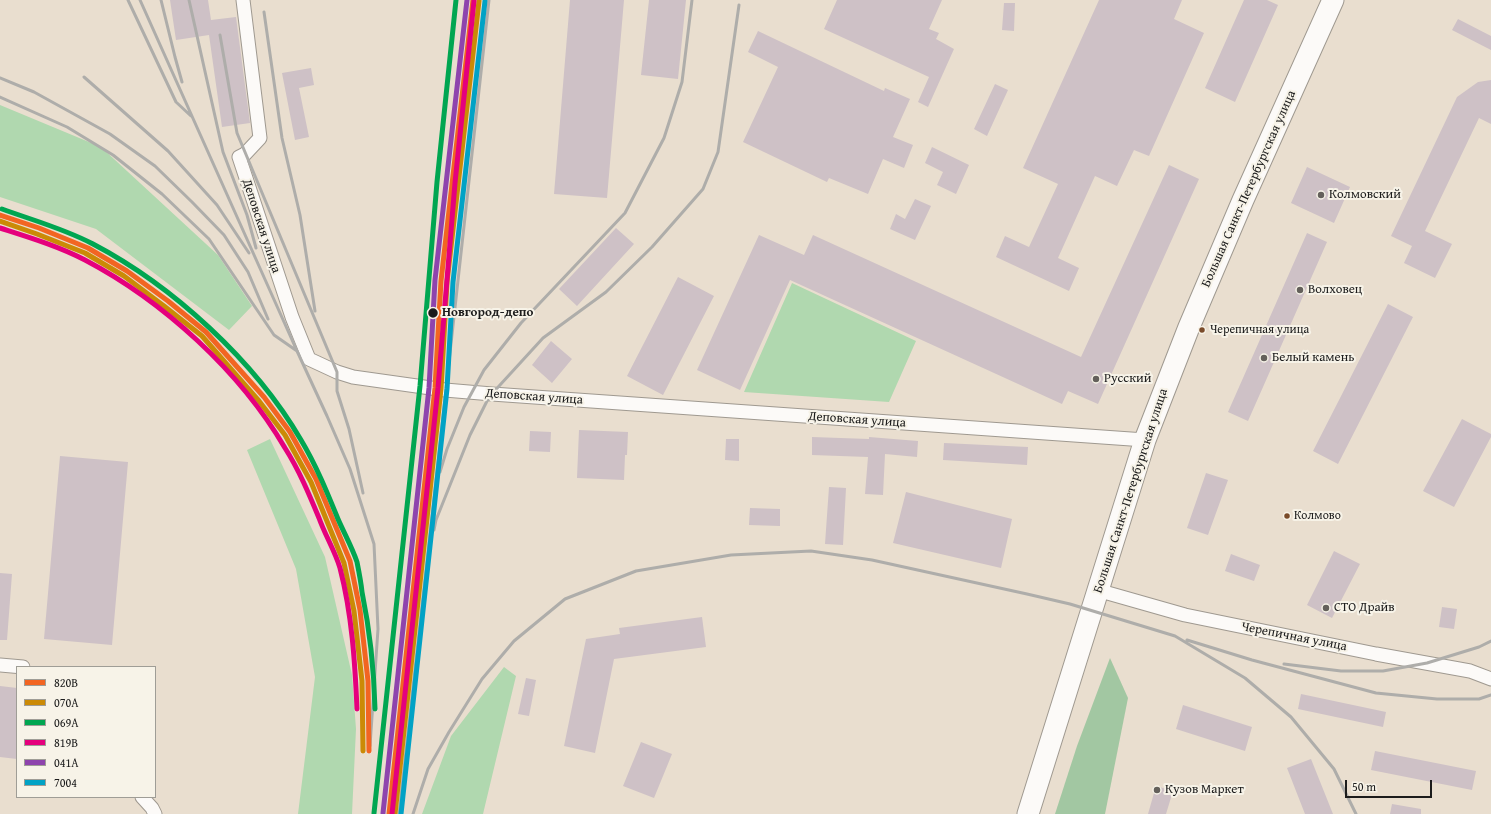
<!DOCTYPE html>
<html>
<head>
<meta charset="utf-8">
<style>
	body { margin:0 }
	#map { position:relative; width:1491px; height:814px; overflow:hidden; background:#e9decf; font-family:"Gentium Book Plus",serif }
	canvas { display:block }
	.legend { position:absolute; left:16px; top:666px; width:140px; height:132px; box-sizing:border-box; background:#f7f3e8; border:1px solid #9f9d96; margin:0; padding:5px 7px; list-style:none; font-size:12px; color:#1c1c1c }
	.legend li { display:flex; align-items:center; gap:8px; height:20px }
	.legend b { width:20px; border:1px solid #9f9d96 }
	.scale { position:absolute; left:1345px; top:780px; width:87px; height:18px; box-sizing:border-box; border:2px solid #1c1c1c; border-top:0; padding-left:5px; font-size:12px; line-height:14px; white-space:nowrap; color:#1c1c1c; -webkit-text-stroke:3px #f7f3e8; paint-order:stroke }
</style>
</head>
<body>
<div id="map">
<canvas width="1491" height="814"></canvas>
<ul class="legend">
<li><b style="height:5px;background:#f26522"></b>820В</li>
<li><b style="height:5px;background:#cb8a06"></b>070А</li>
<li><b style="height:5px;background:#00a651"></b>069А</li>
<li><b style="height:5px;background:#e5007d"></b>819В</li>
<li><b style="height:5px;background:#8e44ad"></b>041А</li>
<li><b style="height:5px;background:#01a2c5"></b>7004</li>
</ul>
<div class="scale">50 m</div>
</div>
<script>
const ctx = document.querySelector('canvas').getContext('2d');
ctx.lineJoin = 'round';
function fill(path, color) { ctx.fillStyle = color; ctx.fill(path, 'evenodd'); }
function strokePath(path, color, width, dash) { ctx.strokeStyle = color; ctx.lineWidth = width; ctx.lineCap = dash ? 'butt' : 'round'; ctx.setLineDash(dash || []); ctx.stroke(path); }
function label(font, color, halo, rows, align = 'center') {
  ctx.font = font + ' "Gentium Book Plus",serif'; ctx.lineWidth = 4; ctx.setLineDash([]); ctx.textBaseline = 'middle'; ctx.strokeStyle = halo; ctx.fillStyle = color; for (const [text, x, y, turn = 0] of rows) {
    ctx.save(); ctx.translate(x, y); ctx.rotate((+turn || 0) * Math.PI / 180); ctx.textAlign = isNaN(turn) ? turn : align; if (halo) ctx.strokeText(text, 0, 0); ctx.fillText(text, 0, 0); ctx.restore();
  }
}
const green = new Path2D(`
	M0,105L101,147L218,255L252,306L229,330L96,229L0,197Z
	M792,283L916,341L889,402L744,392Z
	M270,439L325,557L352,675L356,729L352,814H298L315,677L296,569L247,450Z
	M504,667L516,676L483,814H422L451,736Z`);
const forest = new Path2D(`
	M1110,658L1128,698L1105,814H1055L1077,746Z`);
const building = new Path2D(`
	M170,0H208L211,20L236,17L250,123L222,127L209,35L176,40Z
	M570,0H624L607,198L554,194Z
	M649,0H686L678,79L641,75Z
	M837,0H942L929,29L939,33L936,39L954,49L928,107L918,102L929,77L824,29Z
	M1099,0H1182L1174,19L1204,33L1149,156L1134,150L1117,186L1095,176L1058,258L1079,268L1069,291L996,257L1005,236L1029,247L1058,184L1023,168Z
	M1244,0H1267L1278,5L1235,102L1205,88Z
	M1004,3H1015L1014,31L1002,30Z
	M1458,19L1491,36V50L1452,30Z
	M758,31L884,91L885,88L910,99L893,137L913,145L904,168L883,159L868,194L829,178L827,182L743,142L778,67L748,52Z
	M311,68L314,85L299,88L309,137L295,140L282,73Z
	M1491,80V124L1479,118L1425,231L1452,244L1435,278L1404,263L1412,246L1391,236L1457,97L1478,82Z
	M995,84L1008,90L987,136L974,129Z
	M932,147L969,165L956,194L937,185L943,172L925,163Z
	M1169,165L1199,179L1098,404L1068,391L1062,404L790,280L740,390L697,370L759,235L804,255L813,235L1081,357Z
	M1307,167L1350,187L1334,223L1291,203Z
	M915,199L931,206L915,240L890,229L896,214L905,219Z
	M616,228L634,244L577,306L559,289Z
	M1307,233L1327,242L1248,421L1228,412Z
	M678,277L714,296L663,395L627,376Z
	M1388,304L1413,317L1338,464L1313,451Z
	M551,341L572,359L552,383L532,365Z
	M1462,419L1491,434V437L1454,507L1423,491Z
	M579,430L628,432L627,455H625L624,480L577,478Z
	M530,431L551,432L550,452L529,451Z
	M812,437L869,439V437L918,441L917,457L885,454L883,495L865,494L868,457L812,455Z
	M726,439H739V461L725,460Z
	M944,443L1028,447L1027,465L943,460Z
	M60,456L128,462L112,645L44,639Z
	M1206,473L1228,480L1208,535L1187,528Z
	M829,487L846,488L843,545L825,544Z
	M906,492L1012,519L1001,568L893,543Z
	M750,508L780,509V526L749,525Z
	M1334,551L1360,564L1332,618L1307,605Z
	M1231,554L1260,565L1254,581L1225,571Z
	M0,573L12,574L7,640H0Z
	M1442,607L1457,609L1454,629L1439,627Z
	M702,617L706,647L614,659L595,753L564,746L586,639L620,634L619,628Z
	M526,678L536,680L529,716L518,714Z
	M0,686L17,688V759L0,757Z
	M1301,694L1386,712L1383,727L1298,709Z
	M1183,705L1252,727L1245,751L1176,729Z
	M641,742L672,754L654,798L623,786Z
	M1375,751L1476,771L1472,790L1371,770Z
	M1311,759L1333,814H1305L1287,768Z
	M1156,786L1173,791L1166,814H1148Z
	M1392,804L1421,809V814H1390Z`);
const street = new Path2D(`
	M243,0L260,138L245,154L239,157L292,317L309,359L337,372L353,377L445,390L492,394L1145,440
	M1097,590L1185,615L1376,654L1470,671L1491,679
	M0,665L23,667
	M142,797L152,808L155,814`);
const primary = new Path2D(`
	M1028,814L1145,440L1189,327L1243,200L1333,0`);
const rail = new Path2D(`
	M128,0L176,102L191,116
	M140,0L297,351
	M161,0L175,57L182,82
	M189,0L223,152L247,215L256,248
	M264,12L282,138L300,215L315,311
	M220,35L237,133L337,372V391
	M84,77L168,151L217,205L249,253
	M0,78L34,92L110,134L155,166L192,202L224,235L248,272L268,319
	M0,97L67,127L113,155L162,194L209,239L274,335L297,351L327,416L350,469L374,544L378,629L370,746
	M337,386V391L349,429L363,493
	M440,472L447,449L464,407L484,370L521,323L625,213L664,138L682,82L692,0
	M434,530L436,520L470,435L489,397L543,338L606,292L652,247L703,189L718,152L739,5
	M1187,640L1252,660L1376,693L1437,699H1479L1491,695
	M1284,664L1341,671H1383L1427,663L1479,647L1491,641
	M399,814L489,0
	M413,814L428,769L449,732L482,679L514,641L565,599L636,571L731,555L811,551L872,560L1027,594L1070,604L1175,636L1245,678L1291,717L1334,769L1356,814`);
const rail1 = new Path2D(`
	M0,215L39,228L88,248L127,271L168,301L206,332L264,397L290,432L316,479L350,561L360,610L368,681L369,751
	M389,814L435,388L441,281L473,0`);
const rail2 = new Path2D(`
	M0,221L37,234L85,253L124,276L164,306L202,336L259,401L285,435L311,482L344,563L354,611L362,681L363,751
	M395,814L441,389L447,282L479,1`);
const rail3 = new Path2D(`
	M2,209C32,220 65,229 93,244C173,286 255,361 301,440C316,465 327,492 338,519C344,533 352,547 357,562C359,572 361,582 362,592C370,631 374,669 375,709
	M374,813L420,386L437,182L456,0`);
const rail4 = new Path2D(`
	M0,228C28,237 58,246 85,260C163,301 240,371 285,448C299,470 309,494 319,518C325,535 335,551 340,568C352,614 355,663 357,709
	M392,814L438,388L455,183L474,1`);
const rail5 = new Path2D(`
	M383,813L429,388L435,280L467,0`);
const rail6 = new Path2D(`
	M401,814L447,389L453,282L485,1`);
const markers = [
	[1321,195,4,"#64605b"],
	[1300,290,4,"#64605b"],
	[433,313,5.5,"#1c1c1c"],
	[1202,330,3.5,"#7a4b2a"],
	[1264,358,4,"#64605b"],
	[1096,379,4,"#64605b"],
	[1287,516,3.5,"#7a4b2a"],
	[1326,608,4,"#64605b"],
	[1157,790,4,"#64605b"]
];
const busNames = [
	["Черепичная улица",1210,330],
	["Колмово",1294,516]
];
const streetNames = [
	["Большая Санкт-Петербургская улица",1249,189,-66],
	["Деповская улица",261,226,72],
	["Деповская улица",534,397,4],
	["Деповская улица",857,420,4],
	["Большая Санкт-Петербургская улица",1131,491,-72],
	["Черепичная улица",1294,637,11]
];
const poiNames = [
	["Колмовский",1329,195],
	["Волховец",1308,290],
	["Белый камень",1272,358],
	["Русский",1104,379],
	["СТО Драйв",1334,608],
	["Кузов Маркет",1165,790]
];
const stopNames = [
	["Новгород-депо",442,313]
];
fill(green, '#b0d8af');
fill(forest, '#a2c7a2');
fill(building, '#cec1c6');
strokePath(street, '#9f9990', 15);
strokePath(primary, '#9f9990', 23);
strokePath(street, '#fcfaf8', 13);
strokePath(primary, '#fcfaf8', 21);
strokePath(rail, '#aeadaa', 3);
strokePath(rail1, '#f26522', 5);
strokePath(rail2, '#cb8a06', 5);
strokePath(rail3, '#00a651', 5);
strokePath(rail4, '#e5007d', 5);
strokePath(rail5, '#8e44ad', 5);
strokePath(rail6, '#01a2c5', 5);
for (const [x, y, r, color] of markers) { const dot = new Path2D(); dot.arc(x, y, r, 0, 2 * Math.PI); ctx.fillStyle = color; ctx.fill(dot); strokePath(dot, '#f7f3e8', 1.5); }
label('12px', '#1c1c1c', '#f7f3e8', busNames, 'left');
label('13px', '#1c1c1c', '#f7f3e8', streetNames);
label('13px', '#1c1c1c', '#f7f3e8', poiNames, 'left');
label('bold 13px', '#1c1c1c', '#f7f3e8', stopNames, 'left');
</script>
</body>
</html>
